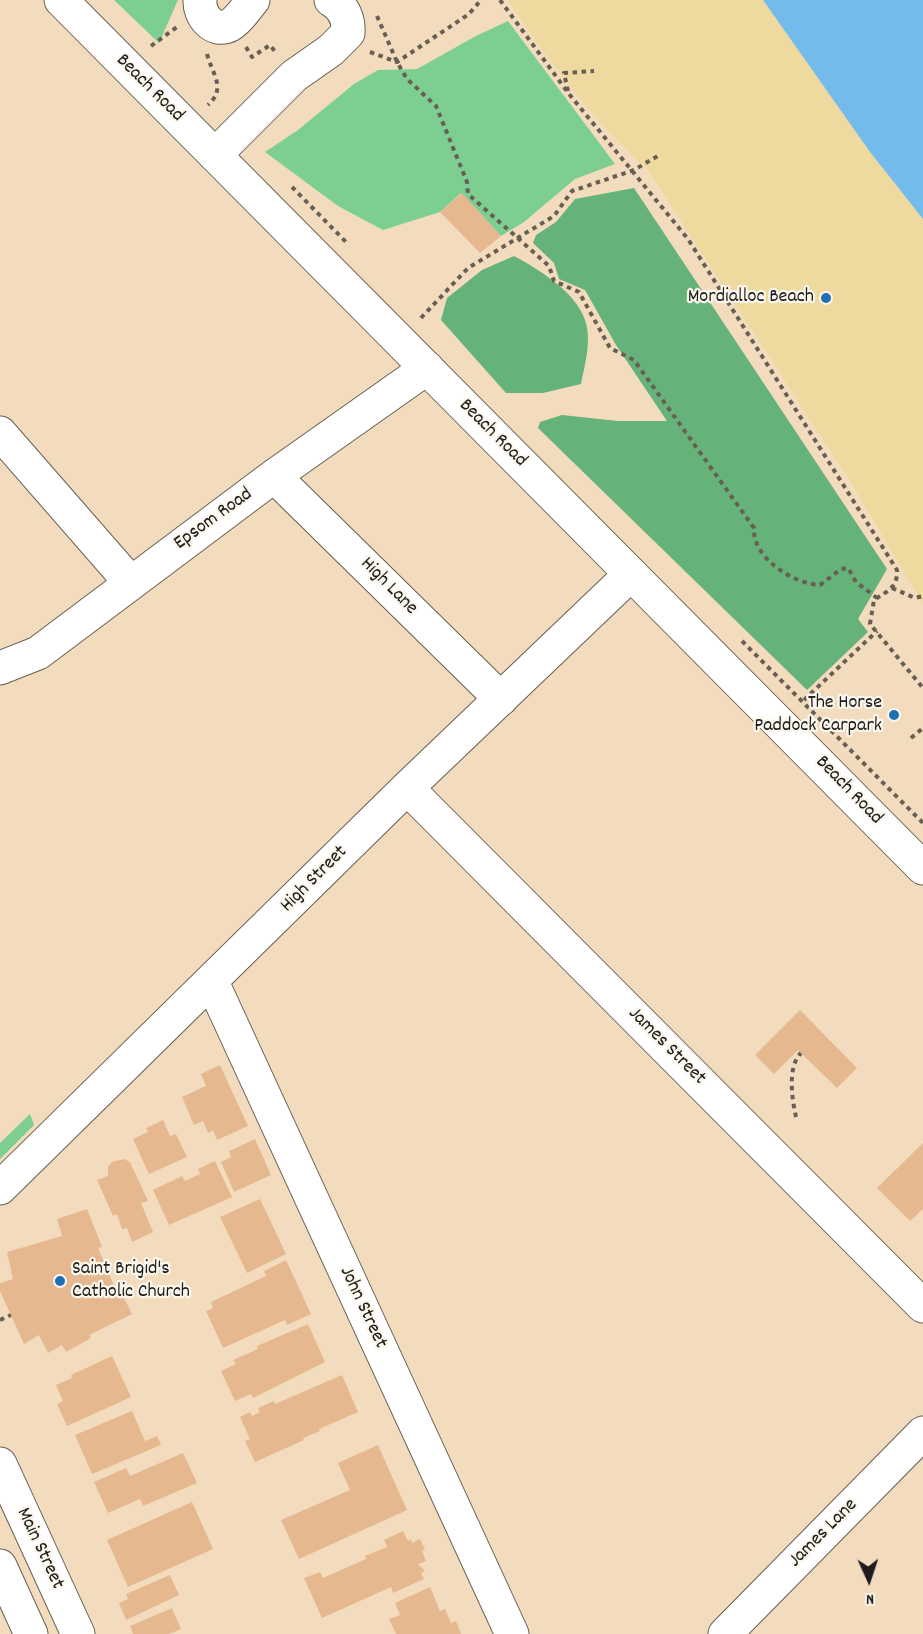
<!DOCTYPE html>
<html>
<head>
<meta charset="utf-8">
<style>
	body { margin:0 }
	#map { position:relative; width:923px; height:1634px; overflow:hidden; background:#f2dcbd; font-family:Dekko,sans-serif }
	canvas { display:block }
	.north { position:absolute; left:839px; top:1550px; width:60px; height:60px; -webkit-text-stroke:4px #fbf7ec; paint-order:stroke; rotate:177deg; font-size:16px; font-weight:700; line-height:24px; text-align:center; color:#1c1c1c }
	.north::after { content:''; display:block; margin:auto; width:21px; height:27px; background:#1c1c1c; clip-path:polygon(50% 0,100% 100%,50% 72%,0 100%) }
</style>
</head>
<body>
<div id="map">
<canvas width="923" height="1634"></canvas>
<div class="north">N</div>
</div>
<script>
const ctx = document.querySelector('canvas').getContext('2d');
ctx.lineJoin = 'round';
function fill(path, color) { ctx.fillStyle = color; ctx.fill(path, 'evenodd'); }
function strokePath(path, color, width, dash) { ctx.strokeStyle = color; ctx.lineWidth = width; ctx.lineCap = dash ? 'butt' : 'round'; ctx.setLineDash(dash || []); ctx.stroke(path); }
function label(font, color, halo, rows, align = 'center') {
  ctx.font = font + ' Dekko,sans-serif'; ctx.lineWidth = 4.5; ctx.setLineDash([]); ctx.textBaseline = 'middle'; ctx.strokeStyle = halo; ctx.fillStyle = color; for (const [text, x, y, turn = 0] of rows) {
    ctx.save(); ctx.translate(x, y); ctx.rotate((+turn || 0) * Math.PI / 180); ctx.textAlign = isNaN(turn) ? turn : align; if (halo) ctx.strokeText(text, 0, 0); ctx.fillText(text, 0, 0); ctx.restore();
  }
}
const green = new Path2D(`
	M114,0H178L159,43Z
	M508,21L615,164L575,179L524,222L501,236L461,193L440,212L383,230L338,206L265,152L298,130L354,84L378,70L417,69L476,36Z
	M30,1114L34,1125L0,1159V1143Z`);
const forest = new Path2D(`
	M634,188L887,569L858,619L868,632L807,690L538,428L540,422L562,415L618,421H667L616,345L585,290L559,279L554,263L533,243L536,235L556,222L575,199Z
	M514,256C538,269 576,292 585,320C592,340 585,364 581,384L543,393H506L441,320L447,298L482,270Z`);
const sand = new Path2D(`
	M508,0H763L870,152L923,219V604L847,476L647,169C593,120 548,61 508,0Z`);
const water = new Path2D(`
	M763,0H923V219L870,152Z`);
const building = new Path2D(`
	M462,193L501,236L480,253L440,212Z
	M800,1010L857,1068L837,1088L798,1050L774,1074L755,1055Z
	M220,1065L248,1126L217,1140L213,1130L208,1133L203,1121L194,1125L182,1097L206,1086L201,1074Z
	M163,1120L170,1136L176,1134L187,1157L149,1174L133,1139L148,1132L146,1128Z
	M255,1139L271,1175L234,1192L221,1162L231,1157L229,1151Z
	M923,1143V1209L910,1221L877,1188Z
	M124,1159L130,1162L148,1201L141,1203L153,1232L132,1242L127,1228L122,1229L117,1214L113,1216L97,1180L108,1176V1167L112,1162Z
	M215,1161L232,1197L169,1225L153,1190L182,1176L185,1181L200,1174L198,1169Z
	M260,1199L286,1254L247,1273L220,1217Z
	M87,1209L102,1247L98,1248L115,1288L118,1286L132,1314L89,1335L91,1338L66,1352L62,1345L48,1353L39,1335L24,1344L0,1291V1283L13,1279L7,1252L62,1236L57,1219Z
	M286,1260L311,1314L287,1325L285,1320L223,1348L206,1311L213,1308L211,1302L266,1276L264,1271Z
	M308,1324L325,1362L253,1398L251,1394L235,1401L221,1371L236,1364L233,1360L258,1349L257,1346Z
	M112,1356L131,1397L67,1426L57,1404L63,1401L56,1385L72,1378L71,1375Z
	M342,1375L358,1412L319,1429L320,1431L303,1438L304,1440L255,1462L245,1441L250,1439L240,1417L250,1412L252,1416L260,1412L258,1408L274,1401L275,1404Z
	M132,1411L145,1441L157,1436L161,1445L92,1474L75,1435Z
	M378,1445L407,1510L299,1559L281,1520L350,1490L338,1463Z
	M183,1453L197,1483L143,1506L140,1499L108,1513L94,1482L126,1468L130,1476Z
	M192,1502L213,1549L128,1587L107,1540Z
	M403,1531L408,1541L411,1539L412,1543L420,1539L425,1550L422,1551L426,1561L418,1564L425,1571L421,1573L424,1579L393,1593L391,1587L322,1618L304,1578L320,1572L323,1578L366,1559L365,1556L387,1547L384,1540Z
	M170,1575L179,1595L126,1620L119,1603L128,1599L126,1594Z
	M430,1587L440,1611L445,1609L451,1623L456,1621L461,1634H396L389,1619L400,1615L395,1603Z
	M172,1608L181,1629L169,1634H133L130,1626Z`);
const path = new Path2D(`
	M500,0L569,94L688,239L897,570C898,588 887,591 874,600L870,624L923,688
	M377,16L397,62L407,79L436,106L467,182L468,194L549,266L554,281L579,292L610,348L634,360L754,528C752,558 794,584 820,585L841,569L848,568L856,582L877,598
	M151,46L177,27
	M246,47L252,57L270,45L277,54
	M370,52L397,62L469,14L481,0
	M207,54C212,74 227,88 208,105
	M568,91L564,73L594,71
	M292,187L346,242
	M421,318L468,268L554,216L572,191L634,170L661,154
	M892,588L915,598L923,596
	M742,641L923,823
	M804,700L877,631
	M911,738L923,728
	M796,1117C792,1099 787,1067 801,1053
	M0,1320L11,1315`);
const minor = new Path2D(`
	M200,0C199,15 213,34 230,25C239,20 247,7 253,0
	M215,155L294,76L331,50L348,33C349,19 344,7 331,0
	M0,433L130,582
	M274,476L501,699
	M0,668L38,653L274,476L427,368
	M407,788L923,1306
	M212,982L512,1634
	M0,1188L407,788L631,574
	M0,1464L78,1634
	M725,1634L923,1433`);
const major = new Path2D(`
	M61,0L923,868`);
const highway = new Path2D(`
	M0,1566L31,1634`);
const markers = [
	[826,298,6,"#1f6fb2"],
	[894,715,6,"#1f6fb2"],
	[60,1281,6,"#1f6fb2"]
];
const streetNames = [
	["Beach Road",149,89,45],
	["Beach Road",492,434,45],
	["Epsom Road",214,520,-36],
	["High Lane",388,587,45],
	["Beach Road",848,791,46],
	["High Street",315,880,-45],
	["James Street",666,1047,45],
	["John Street",362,1308,65],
	["James Lane",824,1534,-45],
	["Main Street",39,1549,65]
];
const poiNames = [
	["Mordialloc Beach",814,298],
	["The Horse",882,704],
	["Paddock Carpark",882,727],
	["Saint Brigid's",72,1270,"left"],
	["Catholic Church",72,1293,"left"]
];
fill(green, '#7ccf91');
fill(forest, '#65b27b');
fill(sand, '#eeda9e');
fill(water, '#73bbeb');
fill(building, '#e6b890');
strokePath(minor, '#675f54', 35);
strokePath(major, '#675f54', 35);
strokePath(highway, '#675f54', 35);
strokePath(path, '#675f54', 4, [4.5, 4.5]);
strokePath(minor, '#fff', 33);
strokePath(major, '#fff', 33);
strokePath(highway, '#fff', 33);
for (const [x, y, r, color] of markers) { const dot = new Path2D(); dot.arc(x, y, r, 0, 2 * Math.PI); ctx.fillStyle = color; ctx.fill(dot); strokePath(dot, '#fbf7ec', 2); }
label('20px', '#1c1c1c', '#fbf7ec', streetNames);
label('20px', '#1c1c1c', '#fbf7ec', poiNames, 'right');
</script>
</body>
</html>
